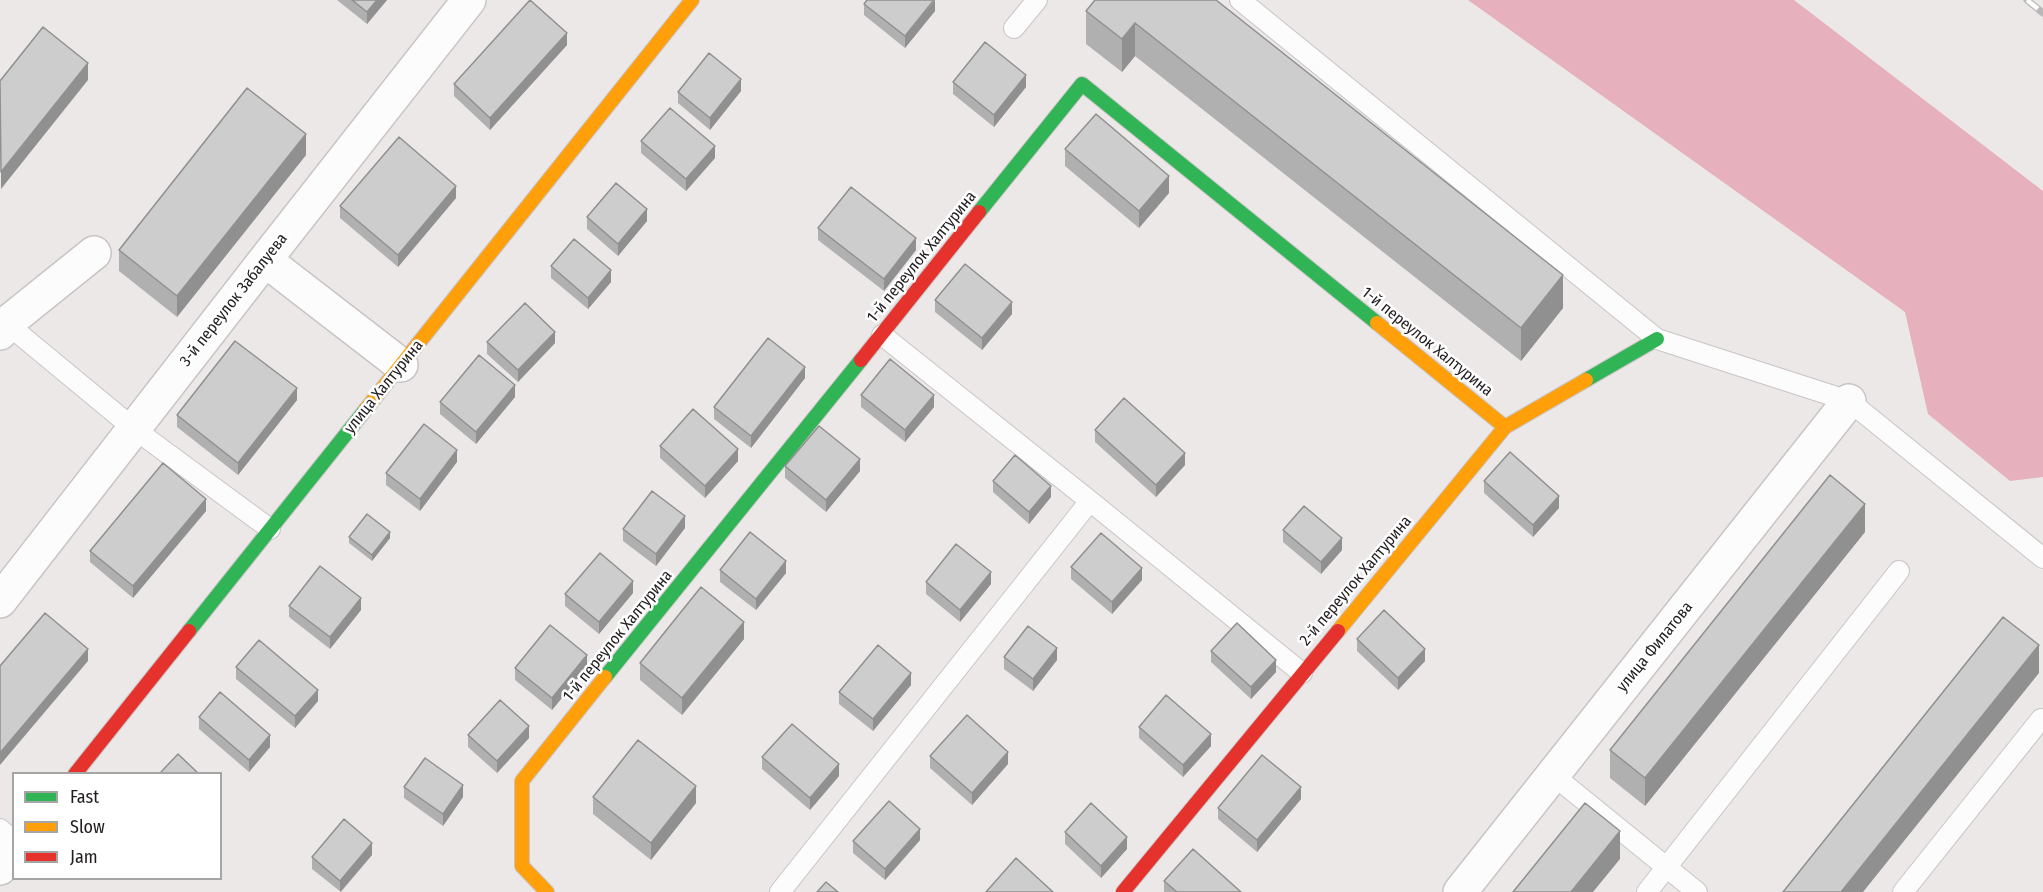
<!DOCTYPE html>
<html>
<head>
<meta charset="utf-8">
<style>
	body { margin:0 }
	#map { position:relative; width:2043px; height:892px; overflow:hidden; background:#ede8e8; font-family:"Fira Sans Condensed",sans-serif }
	canvas { display:block }
	.legend { position:absolute; left:12px; top:772px; width:210px; height:108px; box-sizing:border-box; background:#fff; border:2px solid #a6a5a5; margin:0; padding:8px 10px; list-style:none; font-size:18px; color:#211d1e }
	.legend li { display:flex; align-items:center; gap:12px; height:30px }
	.legend b { width:30px; border:2px solid #a6a5a5 }
</style>
</head>
<body>
<div id="map">
<canvas width="2043" height="892"></canvas>
<ul class="legend">
<li><b style="height:8px;background:#30b455"></b>Fast</li>
<li><b style="height:8px;background:#ff9f0a"></b>Slow</li>
<li><b style="height:8px;background:#e5322d"></b>Jam</li>
</ul>
</div>
<script>
const ctx = document.querySelector('canvas').getContext('2d');
ctx.lineJoin = 'round';
function fill(path, color) { ctx.fillStyle = color; ctx.fill(path, 'evenodd'); }
function strokePath(path, color, width, dash) { ctx.strokeStyle = color; ctx.lineWidth = width; ctx.lineCap = dash ? 'butt' : 'round'; ctx.setLineDash(dash || []); ctx.stroke(path); }
function label(font, color, halo, rows, align = 'center') {
  ctx.font = font + ' "Fira Sans Condensed",sans-serif'; ctx.lineWidth = 5; ctx.setLineDash([]); ctx.textBaseline = 'middle'; ctx.strokeStyle = halo; ctx.fillStyle = color; for (const [text, x, y, turn = 0] of rows) {
    ctx.save(); ctx.translate(x, y); ctx.rotate((+turn || 0) * Math.PI / 180); ctx.textAlign = isNaN(turn) ? turn : align; if (halo) ctx.strokeText(text, 0, 0); ctx.fillText(text, 0, 0); ctx.restore();
  }
}
const forest = new Path2D(`
	M1468,0H1794L2043,191V477L2010,481L1928,414L1905,312Z`);
const lane = new Path2D(`
	M1240,0L1657,339L1849,401L2043,558
	M1014,28L1037,0
	M0,318L133,428L270,529
	M1090,501L1302,673
	M1553,775L1697,892
	M0,829L14,841
	M780,892L1090,501L882,335
	M1647,892L1899,571
	M1903,892L2041,719`);
const street = new Path2D(`
	M265,260L401,365
	M0,333L7,323L94,253
	M0,601L265,260L469,0
	M0,868L14,851
	M1460,892L1849,401`);
const fast = new Path2D(`
	M979,212L1082,84L1377,323
	M1586,380L1657,339
	M189,631L366,409
	M605,677L861,360`);
const slow = new Path2D(`
	M1377,323L1505,427
	M366,409L692,0
	M1338,631L1505,427L1586,380
	M547,892L522,866V781L605,677`);
const jam = new Path2D(`
	M861,360L979,212
	M75,774L189,631
	M1123,892L1338,631`);
const rail = new Path2D(`
	M2027,0L2043,13`);
const wall = new Path2D(`
	M337,0H387L367,24Z
	M1216,0L1563,308L1521,361L1135,56L1122,72L1086,44V11Z
	M864,4L935,11L905,48L864,15Z
	M567,45L490,130L454,96V84Z
	M953,82L1026,87L994,127L953,94Z
	M741,91L710,130L678,103V92Z
	M641,141L715,158L686,191L641,153Z
	M1065,149L1169,193L1139,228L1065,166Z
	M306,155L177,317L119,271V250Z
	M456,198L398,267L340,218V206Z
	M587,217L647,221L618,256L587,229Z
	M818,228L916,250L884,291L818,240Z
	M551,266L611,282L588,309L551,278Z
	M935,300L1012,314L982,350L935,312Z
	M487,342L555,343L518,382L487,354Z
	M805,378L751,448L714,419V407Z
	M861,395L934,407L905,442L861,407Z
	M515,397L476,444L440,414V402Z
	M297,400L238,475L177,427V415Z
	M1095,430L1185,465L1156,497L1095,442Z
	M660,446L738,461L705,498L660,458Z
	M457,462L420,511L386,485V473Z
	M785,466L860,471L826,512L785,478Z
	M993,481L1051,497L1029,524L993,492Z
	M1484,481L1559,508L1533,537L1484,493Z
	M206,511L133,598L90,562V551Z
	M685,528L656,566L623,541V529Z
	M1283,530L1342,550L1321,574L1283,542Z
	M1865,532L1645,806L1610,778V750Z
	M349,537L390,538L372,561L349,543Z
	M1071,567L1142,580L1112,614L1071,579Z
	M720,570L786,573L756,610L720,582Z
	M926,582L991,584L960,622L926,594Z
	M633,593L599,634L565,606V594Z
	M289,606L361,610L330,649L289,617Z
	M744,639L682,715L640,680V663Z
	M1357,639L1425,661L1398,690L1357,651Z
	M1211,651L1276,672L1251,699L1211,662Z
	M1004,657L1057,660L1033,691L1004,669Z
	M236,667L318,701L295,728L236,679Z
	M587,667L552,710L515,680V668Z
	M911,685L873,731L839,704V692Z
	M199,717L270,747L249,772L199,729Z
	M1139,727L1211,746L1183,777L1139,738Z
	M468,735L529,738L497,773L468,747Z
	M930,756L1008,764L972,805L930,768Z
	M762,757L839,776L810,810L762,769Z
	M404,787L463,797L443,826L404,798Z
	M593,797L696,803L651,860L593,814Z
	M1301,799L1257,852L1218,819V808Z
	M1065,832L1127,849L1101,878L1065,844Z
	M920,840L885,880L853,853V841Z
	M372,855L341,892L312,869V857Z
	M1164,881L1241,892H1164Z`);
const shadedWall = new Path2D(`
	M377,0H387L367,24V12Z
	M935,0V11L905,48V36Z
	M1135,23V56L1122,72V39Z
	M567,33V45L490,130V118Z
	M88,63V80L1,189V172Z
	M1026,75V87L994,127V115Z
	M741,79V91L710,130V118Z
	M306,134V155L177,317V296Z
	M715,146V158L686,191V179Z
	M1169,176V193L1139,228V211Z
	M456,186V198L398,267V255Z
	M647,209V221L618,256V244Z
	M916,238V250L884,291V279Z
	M611,270V282L588,309V298Z
	M1563,275V308L1521,361V328Z
	M1012,302V314L982,350V338Z
	M555,332V343L518,382V370Z
	M805,367V378L751,448V436Z
	M515,385V397L476,444V432Z
	M297,388V400L238,475V463Z
	M934,395V407L905,442V430Z
	M738,449V461L705,498V486Z
	M457,450V462L420,511V499Z
	M1185,453V465L1156,497V485Z
	M860,459V471L826,512V500Z
	M1051,486V497L1029,524V512Z
	M1559,496V508L1533,537V525Z
	M206,499V511L133,598V586Z
	M1865,504V532L1645,806V778Z
	M685,516V528L656,566V554Z
	M390,532V538L372,561V555Z
	M1342,538V550L1321,574V562Z
	M786,561V573L756,610V599Z
	M1142,568V580L1112,614V602Z
	M991,572V584L960,622V610Z
	M633,581V593L599,634V622Z
	M361,598V610L330,649V637Z
	M744,622V639L682,715V698Z
	M2039,645V673L1863,892H1841Z
	M1057,648V660L1033,691V679Z
	M88,649V661L0,765V753Z
	M1425,649V661L1398,690V678Z
	M587,655V667L552,710V698Z
	M1276,660V672L1251,699V687Z
	M911,673V685L873,731V719Z
	M318,690V701L295,728V716Z
	M529,726V738L497,773V761Z
	M1211,734V746L1183,777V765Z
	M270,735V747L249,772V760Z
	M1008,752V764L972,805V793Z
	M839,764V776L810,810V798Z
	M463,785V797L443,826V814Z
	M696,786V803L651,860V843Z
	M1301,787V799L1257,852V840Z
	M920,829V840L885,880V869Z
	M1620,831V859L1593,892H1571Z
	M1127,837V849L1101,878V866Z
	M372,843V855L340,892V881Z`);
const building = new Path2D(`
	M352,0H377L367,12Z
	M530,0L567,33L490,118L454,84Z
	M867,0H934L905,36L864,4Z
	M1095,0H1216L1563,275L1521,328L1135,23L1122,39L1086,11Z
	M43,27L88,63L1,172L0,81Z
	M985,42L1026,75L994,115L953,82Z
	M709,53L741,79L710,118L678,92Z
	M247,88L306,134L177,296L119,250Z
	M670,108L715,146L686,179L641,141Z
	M1096,114L1169,176L1139,211L1065,149Z
	M399,137L456,186L398,255L340,206Z
	M616,183L647,209L618,244L587,217Z
	M851,187L916,238L884,279L818,228Z
	M574,239L611,270L588,298L551,266Z
	M965,264L1012,302L982,338L935,300Z
	M525,303L555,332L518,370L487,342Z
	M768,338L805,367L751,436L714,407Z
	M235,341L297,388L238,463L177,415Z
	M479,355L515,385L476,432L440,402Z
	M890,359L934,395L905,430L861,395Z
	M1124,398L1185,453L1156,485L1095,430Z
	M693,409L738,449L705,486L660,446Z
	M424,424L457,450L420,499L386,473Z
	M819,426L860,459L826,500L785,466Z
	M1510,452L1559,496L1533,525L1484,481Z
	M1015,455L1051,486L1029,512L993,481Z
	M163,463L206,499L133,586L90,551Z
	M1830,475L1865,504L1645,778L1610,750Z
	M652,491L685,516L656,554L623,529Z
	M1304,506L1342,538L1321,562L1283,530Z
	M367,514L390,532L372,555L349,537Z
	M750,532L786,561L756,599L720,570Z
	M1101,533L1142,568L1112,602L1071,567Z
	M956,544L991,572L960,610L926,582Z
	M600,553L633,581L599,622L565,594Z
	M320,566L361,598L330,637L289,606Z
	M701,587L744,622L682,698L640,663Z
	M1384,610L1425,649L1398,678L1357,639Z
	M45,613L88,649L0,753V666Z
	M2003,617L2039,645L1841,892H1783Z
	M1237,623L1276,660L1251,687L1211,651Z
	M550,625L587,655L552,698L515,668Z
	M1028,626L1057,648L1033,679L1004,657Z
	M259,640L318,690L295,716L236,667Z
	M878,645L911,673L873,719L839,692Z
	M220,692L270,735L249,760L199,717Z
	M1166,695L1211,734L1183,765L1139,727Z
	M500,700L529,726L497,761L468,735Z
	M967,715L1008,752L972,793L930,756Z
	M792,724L839,764L810,798L762,757Z
	M638,740L696,786L651,843L593,797Z
	M178,754L199,774H163L161,772Z
	M1262,755L1301,787L1257,840L1218,808Z
	M425,758L463,785L443,814L404,787Z
	M889,801L920,829L885,869L853,841Z
	M1091,803L1127,837L1101,866L1065,832Z
	M1585,803L1620,831L1571,892H1513Z
	M344,819L372,843L340,881L312,857Z
	M1193,849L1241,892H1177L1164,881Z
	M1016,858L1053,892H986Z
	M826,882L838,892H817Z`);
const streetNames = [
	["1-й переулок Халтурина",922,257,-51],
	["3-й переулок Забалуева",234,300,-52],
	["1-й переулок Халтурина",1427,342,39],
	["улица Халтурина",384,387,-51],
	["2-й переулок Халтурина",1356,581,-50],
	["1-й переулок Халтурина",618,636,-51],
	["улица Филатова",1655,647,-51]
];
fill(forest, '#e6b0bd');
strokePath(lane, '#c9c4c5', 22);
strokePath(street, '#c9c4c5', 36);
strokePath(fast, '#c9c4c5', 16);
strokePath(slow, '#c9c4c5', 16);
strokePath(jam, '#c9c4c5', 16);
strokePath(lane, '#fcfcfc', 20);
strokePath(street, '#fcfcfc', 33);
strokePath(fast, '#30b455', 14);
strokePath(slow, '#ff9f0a', 14);
strokePath(jam, '#e5322d', 14);
strokePath(rail, '#b8b8b8', 7);
strokePath(rail, '#fff', 4.5, [14]);
fill(wall, '#b1b0b1');
fill(shadedWall, '#909090');
fill(building, '#cecdce');
strokePath(building, '#909090', 1.5);
label('16px', '#211d1e', '#fff', streetNames);
</script>
</body>
</html>
